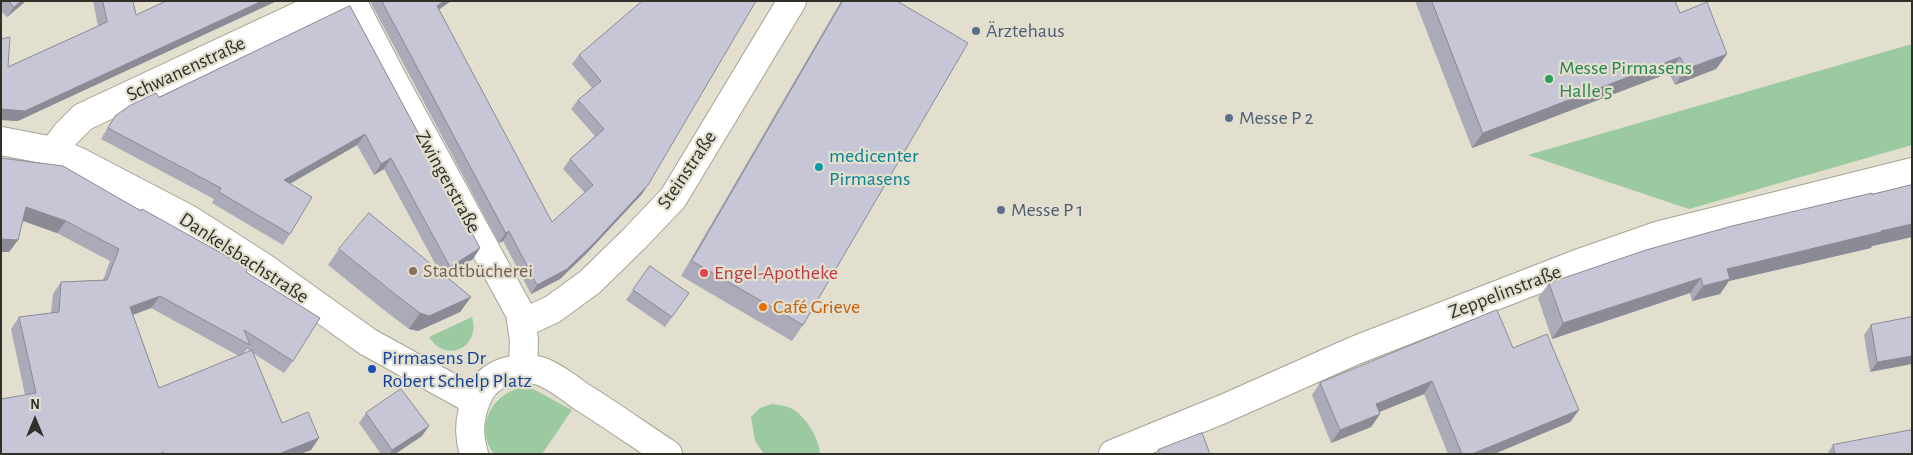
<!DOCTYPE html>
<html>
<head>
<meta charset="utf-8">
<style>
	body { margin:0 }
	#map { position:relative; width:1913px; height:455px; overflow:hidden; background:#e2dfcf; font-family:"Alegreya Sans",sans-serif }
	canvas { display:block }
	.frame { position:absolute; inset:0; border:2px solid #302f28; pointer-events:none }
	.north { position:absolute; left:10px; top:395px; width:50px; height:50px; -webkit-text-stroke:4px #e2dfcf; paint-order:stroke; rotate:0deg; font-size:14px; font-weight:700; line-height:20px; text-align:center; color:#302f28 }
	.north::after { content:''; display:block; margin:auto; width:18px; height:22px; background:#302f28; clip-path:polygon(50% 0,100% 100%,50% 72%,0 100%) }
</style>
</head>
<body>
<div id="map">
<canvas width="1913" height="455"></canvas>
<div class="frame"></div>
<div class="north">N</div>
</div>
<script>
const ctx = document.querySelector('canvas').getContext('2d');
ctx.lineJoin = 'round';
function fill(path, color) { ctx.fillStyle = color; ctx.fill(path, 'evenodd'); }
function strokePath(path, color, width, dash) { ctx.strokeStyle = color; ctx.lineWidth = width; ctx.lineCap = dash ? 'butt' : 'round'; ctx.setLineDash(dash || []); ctx.stroke(path); }
function label(font, color, halo, rows, align = 'center') {
  ctx.font = font + ' "Alegreya Sans",sans-serif'; ctx.lineWidth = 4.5; ctx.setLineDash([]); ctx.textBaseline = 'middle'; ctx.strokeStyle = halo; ctx.fillStyle = color; for (const [text, x, y, turn = 0] of rows) {
    ctx.save(); ctx.translate(x, y); ctx.rotate((+turn || 0) * Math.PI / 180); ctx.textAlign = isNaN(turn) ? turn : align; if (halo) ctx.strokeText(text, 0, 0); ctx.fillText(text, 0, 0); ctx.restore();
  }
}
const green = new Path2D(`
	M1912,44V145L1689,209L1528,155Z
	M472,317C481,348 446,364 429,337Z
	M520,388L533,389L572,410L542,454H494C474,428 491,395 520,388Z
	M772,404C777,405 783,405 788,407C804,413 819,437 820,454H764L755,441L751,417L760,408Z`);
const minor = new Path2D(`
	M352,1L393,80L520,313L524,340L523,367
	M53,151L66,134L83,117L331,1
	M521,321L534,318L553,309L590,282L635,238L673,198L792,1`);
const tertiary = new Path2D(`
	M1,141L53,151L79,162L190,220L263,267L368,342L475,401
	M474,454C467,432 470,411 480,392C492,371 519,365 540,371C555,376 569,388 582,397C611,415 639,435 668,454
	M1113,454L1223,409L1356,350L1577,264L1660,235L1912,172`);
const wall = new Path2D(`
	M1,1H26L7,17L1,11Z
	M93,1H133L18,121L1,120V39L8,67L98,26Z
	M372,1H451L439,10L552,222L585,193L563,169L570,159L595,136L571,109L578,100L592,88L572,64L579,55L642,1V194L587,253L560,279L531,294L503,241L499,243L371,3Z
	M841,1H897L803,325L792,341L681,276Z
	M1415,1H1675L1680,13L1727,54L1716,69L1675,85L1669,73L1472,148Z
	M350,6L480,248L473,259L446,276L471,297L460,312L418,331L409,329L384,310L328,265L339,249L438,269L384,169L374,175L357,145L290,184V234L283,245L212,203L214,199L101,139L108,127L115,116L159,97Z
	M1,158L246,272L293,361L284,373L253,353L282,423L319,438L311,450L300,454H1L25,395L11,329L19,317L51,313L53,294L61,282L103,280L110,261L57,233L23,221L18,240L9,252ZM151,308L239,356L159,388L133,315ZM247,349L250,351L243,354Z
	M1912,185V237L1872,246L1871,248L1729,281L1720,294L1692,301L1690,293L1552,339L1538,298L1549,283L1872,194Z
	M650,266L689,293L665,327L626,300Z
	M1912,317L1870,372L1864,335L1871,325Z
	M1513,348L1579,410L1570,422L1494,454H1448L1424,394L1379,412L1380,414L1371,427L1331,443L1312,395L1320,383Z
	M366,413L422,436L395,454H381L359,423Z
	M1833,445L1912,454H1827Z`);
const shadedWall = new Path2D(`
	M21,1H26L7,17L14,7Z
	M262,1H277L18,121L1,120V109Z
	M444,1H451L430,15L437,6Z
	M1727,54L1716,69L1675,85L1686,69Z
	M1680,57L1669,73L1472,148L1483,133Z
	M365,134L357,145L277,191L284,180Z
	M391,158L384,169L374,175L381,164Z
	M648,185L642,194L587,253L560,279L531,294L537,285Z
	M26,207L66,221L57,233L18,219Z
	M1912,224V237L1872,246L1871,248L1729,281L1720,294L1692,301L1703,286L1727,269L1881,231Z
	M509,231L503,241L499,243L506,233Z
	M1,239L18,240L9,252H1Z
	M480,248L473,259L442,278L450,267Z
	M1701,278L1690,293L1552,339L1563,323Z
	M160,296L151,308L122,319L130,307Z
	M471,297L460,312L418,331L409,329L420,313Z
	M1912,356V364L1870,372L1877,362Z
	M1432,381L1424,394L1367,417L1376,404Z
	M1579,410L1570,422L1494,454H1472Z
	M1380,414L1371,427L1331,443L1340,430Z
	M429,426L422,436L395,454H390L392,450Z
	M319,438L311,450L300,454H280L281,453Z`);
const building = new Path2D(`
	M9,1H21L14,7Z
	M103,1H133L136,15L166,1H262L25,111L1,109V39L10,37L8,67L107,22Z
	M382,1H444L437,6L552,222L593,185L570,159L604,129L578,100L601,81L579,55L642,1H756L648,185L593,244L567,269L537,285L509,231L506,233Z
	M843,1H897L968,43L803,325L692,261Z
	M1432,1H1675L1680,13L1707,2L1727,54L1686,69L1680,57L1483,133Z
	M350,6L480,248L450,267L391,158L381,164L365,134L284,180L312,197L290,234L219,192L221,188L108,128L115,116L129,106L156,93L159,97Z
	M1,158L63,166L141,211L142,209L248,268L246,272L320,318L293,361L244,330L250,345L160,296L130,307L159,388L252,350L282,423L308,412L319,438L281,453V454H164L163,452L160,454H1V399L36,393L19,317L59,312L61,282L107,280L119,249L66,221L26,207L18,240L1,239Z
	M1912,185V224L1881,231V232L1727,269L1730,279L1703,286L1701,278L1563,323L1549,283L1646,250L1732,226L1872,193V194Z
	M369,213L471,297L429,316L420,313L395,294L339,249Z
	M650,266L689,293L672,317L633,290Z
	M1497,310L1513,348L1547,334L1579,410L1472,454H1462L1432,381L1376,404L1380,414L1340,430L1320,383Z
	M1912,317V356L1877,362L1871,325Z
	M401,389L429,426L392,450L366,413Z
	M1912,430V454H1835L1833,445Z
	M1202,433L1210,454H1160L1158,450Z`);
const markers = [
	[976,31,5,"#5c6f8a"],
	[1549,79,5,"#2e9e5b"],
	[1229,118,5,"#5c6f8a"],
	[819,167,5,"#0f9aa8"],
	[1001,210,5,"#5c6f8a"],
	[413,271,5,"#8d6e63"],
	[704,273,5,"#e0444e"],
	[763,307,5,"#e8710a"],
	[372,369,5,"#1a4fb4"]
];
const serviceNames = [
	["Ärztehaus",986,31],
	["Messe P 2",1239,118],
	["Messe P 1",1011,210]
];
const leisureNames = [
	["Messe Pirmasens",1559,68],
	["Halle 5",1559,91]
];
const streetNames = [
	["Schwanenstraße",186,69,-25],
	["Steinstraße",687,170,-56],
	["Zwingerstraße",448,182,61],
	["Dankelsbachstraße",244,258,33],
	["Zeppelinstraße",1505,292,-21]
];
const cultureNames = [
	["medicenter",829,156],
	["Pirmasens",829,179]
];
const educationNames = [
	["Stadtbücherei",423,271]
];
const healthNames = [
	["Engel-Apotheke",714,273]
];
const foodNames = [
	["Café Grieve",773,307]
];
const transitNames = [
	["Pirmasens Dr",382,358],
	["Robert Schelp Platz",382,381]
];
fill(green, '#9bcaa1');
strokePath(minor, '#a6a393', 30);
strokePath(tertiary, '#a6a393', 30);
strokePath(minor, '#fff', 28);
strokePath(tertiary, '#fff', 28);
fill(wall, '#aaaab8');
fill(shadedWall, '#8b8b96');
fill(building, '#c6c6d6');
strokePath(building, '#8b8b96', 1);
for (const [x, y, r, color] of markers) { const dot = new Path2D(); dot.arc(x, y, r, 0, 2 * Math.PI); ctx.fillStyle = color; ctx.fill(dot); strokePath(dot, '#e2dfcf', 2); }
label('20px', '#4e5e75', '#e2dfcf', serviceNames, 'left');
label('20px', '#27864d', '#e2dfcf', leisureNames, 'left');
label('20px', '#302f28', '#e2dfcf', streetNames);
label('20px', '#0d838f', '#e2dfcf', cultureNames, 'left');
label('20px', '#785e54', '#e2dfcf', educationNames, 'left');
label('20px', '#be3a42', '#e2dfcf', healthNames, 'left');
label('20px', '#c56008', '#e2dfcf', foodNames, 'left');
label('20px', '#164399', '#e2dfcf', transitNames, 'left');
</script>
</body>
</html>
